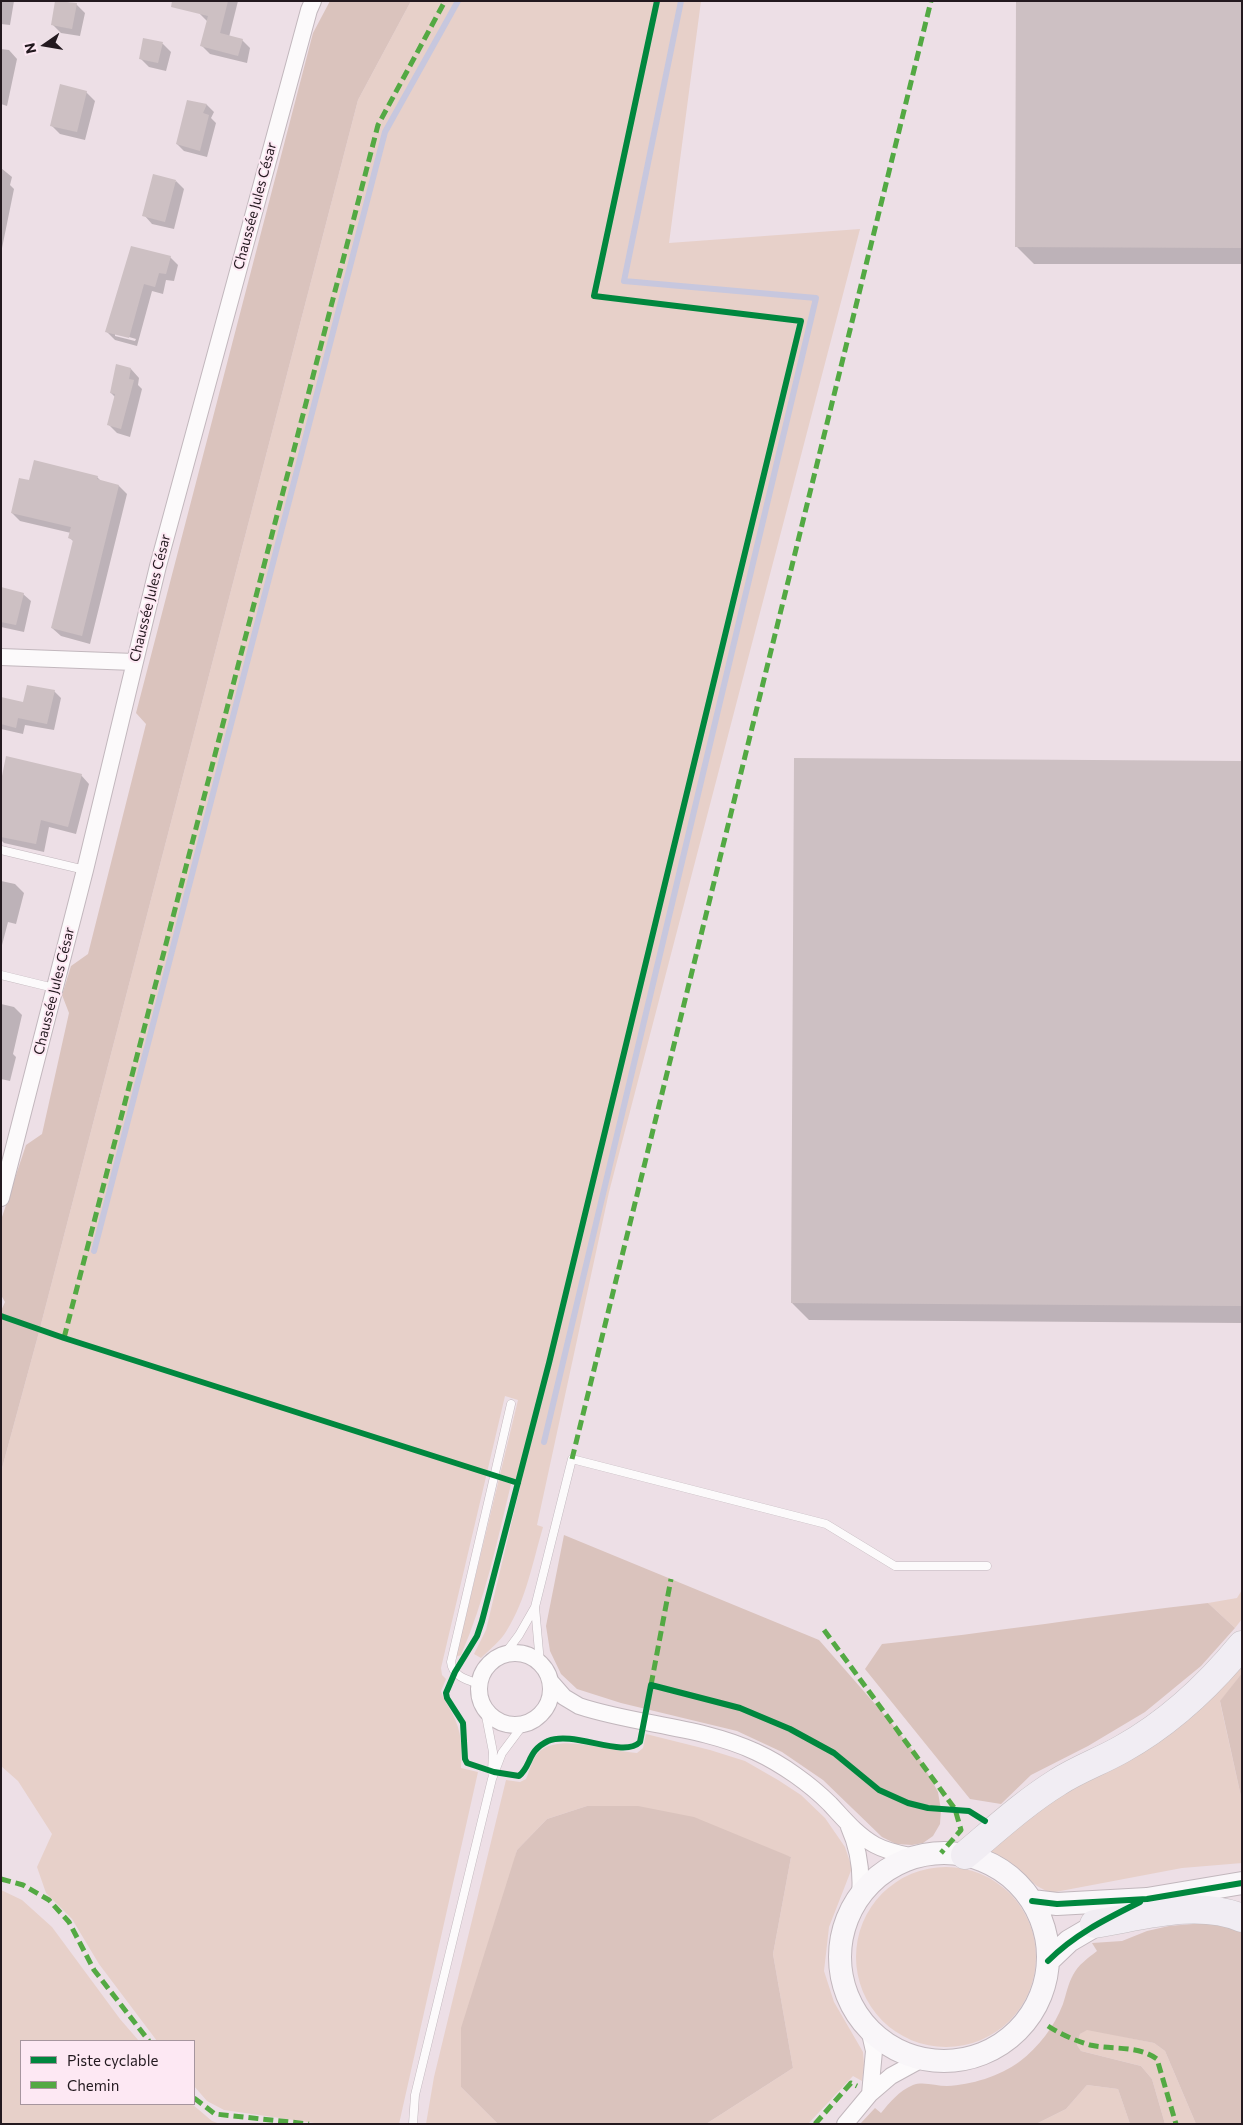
<!DOCTYPE html>
<html>
<head>
<meta charset="utf-8">
<style>
	body { margin:0 }
	#map { position:relative; width:1243px; height:2125px; overflow:hidden; background:#eddfe6; font-family:Commissioner,sans-serif }
	canvas { display:block }
	.frame { position:absolute; inset:0; border:2px solid #23191f; pointer-events:none }
	.legend { position:absolute; left:20px; top:2040px; width:175px; height:65px; box-sizing:border-box; background:#fde8f3; border:1px solid #a6959e; margin:0; padding:6px 9px; list-style:none; font-size:15px; color:#23191f }
	.legend li { display:flex; align-items:center; gap:10px; height:25px }
	.legend b { width:25px; border:1px solid #a6959e }
	.north { position:absolute; left:20px; top:20px; width:50px; height:50px; -webkit-text-stroke:4px #fde8f3; paint-order:stroke; rotate:257deg; font-size:14px; font-weight:700; line-height:20px; text-align:center; color:#23191f }
	.north::after { content:''; display:block; margin:auto; width:18px; height:22px; background:#23191f; clip-path:polygon(50% 0,100% 100%,50% 72%,0 100%) }
</style>
</head>
<body>
<div id="map">
<canvas width="1243" height="2125"></canvas>
<div class="frame"></div>
<ul class="legend">
<li><b style="height:6px;background:#00873e"></b>Piste cyclable</li>
<li><b style="height:6px;background:#53a943"></b>Chemin</li>
</ul>
<div class="north">N</div>
</div>
<script>
const ctx = document.querySelector('canvas').getContext('2d');
ctx.lineJoin = 'round';
function fill(path, color) { ctx.fillStyle = color; ctx.fill(path, 'evenodd'); }
function strokePath(path, color, width, dash) { ctx.strokeStyle = color; ctx.lineWidth = width; ctx.lineCap = dash ? 'butt' : 'round'; ctx.setLineDash(dash || []); ctx.stroke(path); }
function label(font, color, halo, rows, align = 'center') {
  ctx.font = font + ' Commissioner,sans-serif'; ctx.lineWidth = 4; ctx.setLineDash([]); ctx.textBaseline = 'middle'; ctx.strokeStyle = halo; ctx.fillStyle = color; for (const [text, x, y, turn = 0] of rows) {
    ctx.save(); ctx.translate(x, y); ctx.rotate((+turn || 0) * Math.PI / 180); ctx.textAlign = isNaN(turn) ? turn : align; if (halo) ctx.strokeText(text, 0, 0); ctx.fillText(text, 0, 0); ctx.restore();
  }
}
const green = new Path2D(`
	M411,1H701L669,243L860,229L609,1192L537,1525L543,1527C533,1561 526,1600 507,1630C501,1641 490,1649 481,1658L474,1654L486,1630L520,1487L511,1484C497,1542 485,1600 461,1655L456,1657L518,1400L505,1396L441,1668L442,1675L446,1679L441,1691C443,1699 448,1705 452,1713C462,1731 462,1748 461,1768L478,1772L399,2124H321L224,2110L207,2101L194,2086V2041H157L99,1964L72,1919L46,1893L37,1867L52,1834L18,1781L1,1766V1472L39,1332L358,100Z
	M1242,1590V1619L1235,1628L1208,1603L1237,1598Z
	M1242,1659V1673L1220,1702L1242,1801V1863L1182,1868L1050,1893L1037,1886L1011,1863L990,1851L1029,1814Z
	M646,1734L710,1750L745,1761L778,1780L801,1795L825,1818L845,1847L852,1868L829,1927L824,1971L834,2002L863,2052L864,2065L862,2081L853,2076L808,2124H706L793,2068L773,1954L791,1857L587,1806L547,1819L517,1850L461,2087L498,2124H426L434,2077L506,1780L520,1782L526,1779C530,1770 532,1758 540,1751C562,1733 610,1752 637,1753L643,1748Z
	M856 1957a90 90 0 1 1 180 0a90 90 0 1 1-180 0Z
	M1,1890L22,1900L52,1927L120,2019L139,2041H21V2104H192L212,2121L220,2124H1Z
	M1087,2029L1154,2043L1165,2051L1196,2124H1165L1152,2079L1141,2066L1081,2051L1077,2045L1080,2034Z
	M1087,2085L1118,2089L1130,2124H1036L1066,2109Z`);
const forest = new Path2D(`
	M330,1H411L358,100L39,1332L1,1472V1311L5,1302L1,1295V1220L26,1145L42,1134L69,1013L62,995L71,966L88,954L146,724L136,713L313,33Z
	M564,1535L819,1640L889,1720L921,1761L938,1792L941,1810L940,1824L933,1836L923,1843L912,1845L896,1844L882,1837L823,1780L782,1752L737,1731L621,1703L577,1689L561,1674L550,1651L546,1626Z
	M1208,1603L1235,1628L1201,1666L1145,1712L1088,1746L1031,1775L1001,1804L970,1799L865,1669L882,1644C991,1633 1099,1615 1208,1603Z
	M1242,1673V1801L1220,1701Z
	M587,1806H638L694,1817L791,1857L773,1954L793,2068L706,2124H498L461,2087V2028L517,1850L547,1819Z
	M1205,1923L1221,1925L1242,1932V2124H1196L1165,2051L1154,2043L1087,2030L1080,2034L1077,2045L1081,2051L1141,2066L1152,2079L1165,2124H1130L1118,2089L1087,2085L1066,2109L1036,2124H860L875,2108L881,2113C890,2102 899,2091 913,2085C923,2081 936,2086 947,2086C971,2085 1000,2076 1019,2062C1039,2047 1054,2027 1063,2004C1066,1995 1068,1984 1073,1975C1078,1965 1088,1958 1097,1951L1092,1943L1122,1941L1147,1931L1169,1926Z`);
const shadow = new Path2D(`
	M1,1H14L10,25L1,24Z
	M57,1L76,4L85,13L80,36L61,33L52,24Z
	M202,1H238L229,37L242,40L250,48L247,63L210,54L202,46L208,22L199,13Z
	M1242,1V264H1034L1016,246Z
	M144,39L163,44L171,52L166,71L149,67L140,58Z
	M1,49L9,50L17,59L7,106L1,104Z
	M86,92L95,101L85,140L60,134L51,125Z
	M188,101L207,105L214,112L211,118L216,123L207,157L184,151L177,144Z
	M1,168L12,177L10,185L14,189L1,253Z
	M176,181L184,189L174,229L152,224L144,215Z
	M132,248L170,257L178,265L174,281L166,280L163,294L152,291L137,346L115,340L107,332ZM115,333L136,339L135,341L115,336Z
	M117,366L131,369L139,378L138,385L142,389L130,437L117,433L109,425L115,397L111,393Z
	M97,477L102,482L119,486L127,494L90,644L61,636L52,628L74,542L70,538L71,533L20,521L12,513L30,482Z
	M1,589L23,594L31,601L24,632L1,627Z
	M54,691L61,698L54,730L25,725L23,734L1,729V698L24,703Z
	M1242,762V1323L809,1320L792,1303Z
	M81,775L89,784L76,834L49,827L44,852L4,843L1,840V811Z
	M1,881L15,884L24,893L16,924L8,922L1,949Z
	M1,1004L14,1007L22,1015L13,1054L16,1057L10,1081L1,1079Z`);
const stream = new Path2D(`
	M94,1251L385,132L458,1
	M544,1442L816,298L624,281L681,1`);
const building = new Path2D(`
	M55,1L77,3L72,29L51,25Z
	M172,1H228L220,33L243,39L238,56L200,46L208,16L171,7Z
	M1016,1H1242V248L1015,247Z
	M143,38L163,42L158,63L139,59Z
	M60,84L87,91L77,132L50,126Z
	M187,100L207,104L203,113L209,115L200,151L176,144Z
	M153,174L176,180L165,222L142,216Z
	M131,246L171,256L166,274L159,273L155,287L144,284L129,338L105,332Z
	M116,364L131,368L129,379L134,380L121,429L107,425L115,394L110,393Z
	M34,460L98,476L97,479L119,485L82,636L51,628L73,540L68,538L71,527L11,513L19,478L29,480Z
	M1,587L24,593L16,625L1,622Z
	M27,685L55,690L47,724L18,718L16,728L1,724V697L23,702Z
	M6,756L82,774L68,827L41,820L36,844L1,837V781Z
	M794,758L1242,761V1306L791,1303Z`);
const lane = new Path2D(`
	M1,850L85,870
	M1,975L54,988
	M535,1607L540,1663
	M504,1655L519,1635L535,1607L572,1459L826,1524L895,1566H987
	M479,1684C467,1680 452,1676 451,1662L511,1404
	M485,1711L493,1752L492,1772
	M413,2124L415,2095L492,1779L502,1753L523,1725`);
const street = new Path2D(`
	M1,657L134,662
	M1,1198L85,870L158,566L309,10L313,1
	M479 1689a36 36 0 1 1 72 0a36 36 0 1 1-72 0Z
	M550,1681L564,1697L579,1706C636,1725 701,1726 756,1752C782,1764 810,1784 830,1804C844,1819 857,1835 875,1845C888,1852 901,1854 915,1857
	M849,1827C859,1849 862,1871 860,1896
	M869,2029L874,2051L870,2094
	M845,2124L870,2094L891,2076L922,2059`);
const secondary = new Path2D(`
	M840 1957a104 104 0 1 1 208 0a104 104 0 1 1-208 0Z
	M1032,1901L1057,1904L1147,1899L1242,1883
	M1048,1961L1069,1941L1110,1917`);
const highway = new Path2D(`
	M965,1855C995,1830 1024,1803 1058,1782C1078,1769 1101,1761 1122,1749C1167,1724 1209,1685 1242,1645
	M1094,1924C1140,1917 1196,1899 1242,1918`);
const quiet = new Path2D(`
	M64,1338L378,125L445,1
	M572,1459L931,1
	M824,1630L955,1809L961,1830L941,1853
	M651,1685L671,1579
	M1,1879L23,1885L49,1900L69,1922L94,1970L149,2041
	M1048,2026C1060,2034 1076,2041 1090,2045C1112,2050 1138,2045 1157,2059L1176,2124
	M194,2098L215,2114L309,2124
	M815,2124L851,2083L857,2086`);
const cycleway = new Path2D(`
	M657,1L594,296L801,321L549,1363L482,1621L477,1636L455,1672L446,1693L447,1698L463,1723L465,1759L467,1763L494,1772L519,1776C532,1765 527,1751 548,1741C574,1730 623,1759 640,1742L651,1685L740,1708L790,1729L834,1753L879,1790L908,1803L928,1808L969,1811L985,1821
	M1,1316L64,1338L518,1483
	M1032,1901L1057,1904L1147,1899L1242,1883
	M1048,1961C1075,1934 1106,1919 1140,1902`);
const streetNames = [
	["Chaussée Jules César",255,206,-75],
	["Chaussée Jules César",150,598,-76],
	["Chaussée Jules César",54,991,-76]
];
fill(green, '#e7d0c9');
fill(forest, '#dac3bd');
fill(shadow, '#0003');
strokePath(stream, '#c7c7de', 6);
fill(building, '#cdc0c3');
strokePath(lane, '#c2b7bd', 9);
strokePath(street, '#c2b7bd', 18);
strokePath(secondary, '#c2b7bd', 24);
strokePath(highway, '#c4bdc1', 29);
strokePath(lane, '#fcfafb', 8);
strokePath(street, '#fcfafb', 16);
strokePath(secondary, '#f9f6f9', 22);
strokePath(highway, '#f1edf3', 28);
strokePath(quiet, '#53a943', 5, [10, 5]);
strokePath(cycleway, '#00873e', 6);
label('14px', '#23191f', '#fde8f3', streetNames);
</script>
</body>
</html>
